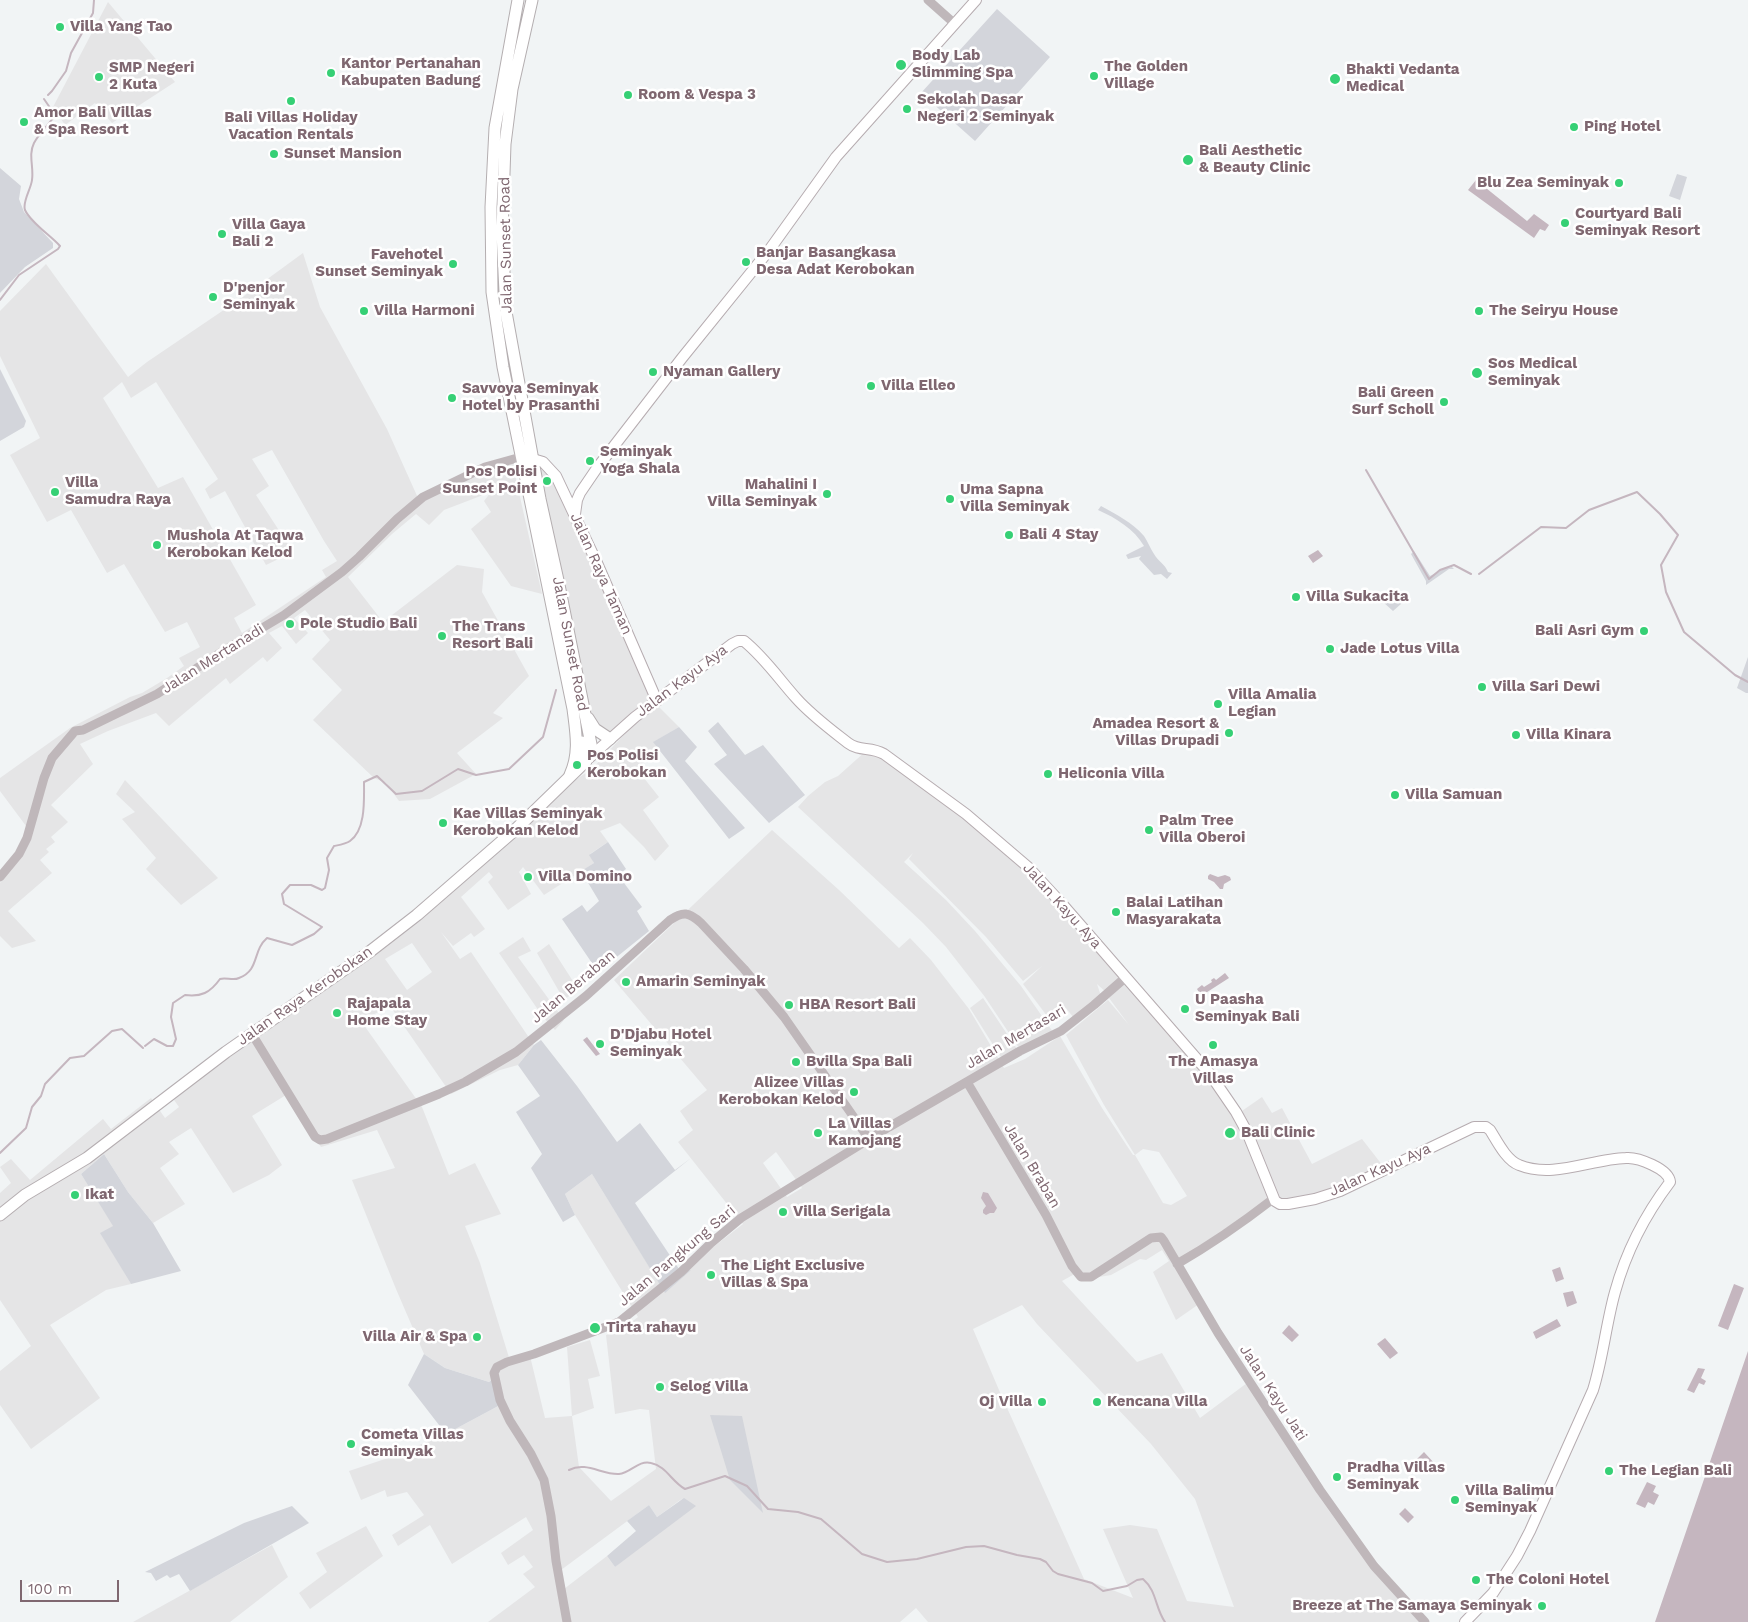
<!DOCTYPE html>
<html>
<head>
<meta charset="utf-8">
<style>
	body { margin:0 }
	#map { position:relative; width:1748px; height:1622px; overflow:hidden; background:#f1f4f5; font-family:"Work Sans",sans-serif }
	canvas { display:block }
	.scale { position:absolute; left:20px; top:1580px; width:99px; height:22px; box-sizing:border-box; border:2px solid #7f6770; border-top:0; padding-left:6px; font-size:15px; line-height:18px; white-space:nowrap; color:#7f6770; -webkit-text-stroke:4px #fff; paint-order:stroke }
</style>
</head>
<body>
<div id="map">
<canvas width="1748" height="1622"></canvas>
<div class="scale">100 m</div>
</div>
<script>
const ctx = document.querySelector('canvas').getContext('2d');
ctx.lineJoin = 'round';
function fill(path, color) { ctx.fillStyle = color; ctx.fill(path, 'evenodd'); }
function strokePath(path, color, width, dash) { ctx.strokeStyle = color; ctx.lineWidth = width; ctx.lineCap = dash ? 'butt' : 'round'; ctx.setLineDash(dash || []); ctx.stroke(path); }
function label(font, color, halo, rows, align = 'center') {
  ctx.font = font + ' "Work Sans",sans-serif'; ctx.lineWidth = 5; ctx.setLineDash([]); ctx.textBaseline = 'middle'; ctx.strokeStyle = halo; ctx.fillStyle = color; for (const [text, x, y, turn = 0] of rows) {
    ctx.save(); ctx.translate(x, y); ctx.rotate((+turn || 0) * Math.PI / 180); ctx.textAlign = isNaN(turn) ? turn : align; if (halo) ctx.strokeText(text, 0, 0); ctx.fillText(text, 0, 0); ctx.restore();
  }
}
const built = new Path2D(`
	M108,2L175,82L112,123L95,103L65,125L53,107Z
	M303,253L320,307L387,429L418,498L492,466L514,464L515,475L542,594L511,586L471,529L491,512L484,501L491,492L444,510L429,525L416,514L392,534L348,577L383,622L457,565L484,569L482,592L529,676L493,713L503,718L457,753L476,774L430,799L399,801L386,783L374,778L313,720L342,690L312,659L330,640L305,610L294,618L308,633L296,644L282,626L269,633L282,648L267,662L263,657L230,684L226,678L169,726L156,713L108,731L80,744L93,764L51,805L68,822L51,837L55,842L46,849L49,852L40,860L52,873L8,911L36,941L12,948L0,936V883L17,860L29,830L0,791V778L70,728L130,697L142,693L167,678L184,666L179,658L200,647L187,622L165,632L124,564L107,573L71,510L47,522L10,455L40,438L0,356V311L46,264L128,377L147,362L240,299ZM122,382L131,398L156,382L218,479L205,489L210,499L225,491L266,565L293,552L256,495L269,486L252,459L272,450L324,541L337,561L322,570L326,577L242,633L234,618L256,605L183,477L158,488L103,398Z
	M545,467L559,493L613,606L650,694L646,703L610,736L594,723L584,701L538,468Z
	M658,706L679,727L654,742L660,752L636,768L659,797L643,810L669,846L655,861L644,847L620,823L600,831L608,842L590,854L594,863L544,895L523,867L519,872L531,894L508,910L488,882L493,877L489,872L461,897L485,929L474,937L471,933L453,946L441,932L460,959L471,952L534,1045L518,1065L500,1070L451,1094L390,1006L361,1021L422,1107L449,1175L475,1163L501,1214L465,1226L480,1263L511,1364L530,1356L545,1418L572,1416L567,1347L590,1340L600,1376L588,1379L594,1408L572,1416L579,1467L611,1501L656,1469L649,1410L640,1409L615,1414L606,1335L620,1331L638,1317L575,1215L565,1194L592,1174L665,1292L681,1272L743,1224L678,1142L693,1130L680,1111L707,1090L614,980L772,830L839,890L899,948L910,938L931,960L969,1009L1004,1068L1025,1059L1060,1036L1102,1108L1133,1155H1135L1104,1105L1066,1035L1108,1000L1129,1025L1109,998L1121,986L1109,995L1097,984L1101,996L1073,1017L1066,1008L1050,1020L1023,984L1042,966L1023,981L986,937L909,859L913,853L904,862L946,900L975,931L1021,986L1053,1032L1019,1048L985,997L946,947L923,923L798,807L808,796L825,782L838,776L866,751L874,753L892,763L995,842L1045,888L1207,1077L1239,1124L1268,1192V1200L1174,1263L1199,1304L1176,1320L1153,1272L1169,1261L1162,1250L1146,1260L1140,1259L1111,1275L1087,1279L1080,1271L1062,1281L1137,1362L1162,1353L1200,1418L1247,1383L1323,1502L1351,1541L1421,1622H928L916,1608L900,1622H488L535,1587L523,1574L533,1567L524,1555L508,1565L501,1553L533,1530L526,1517L452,1564L430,1525L398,1546L392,1535L424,1515L407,1492L387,1497L385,1490L361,1500L349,1471L385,1459L446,1434L502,1404L497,1376L489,1382L445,1368L424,1354L396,1289L352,1180L395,1168L377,1130L321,1147L286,1095L252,1116L282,1165L269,1175L233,1193L191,1128L169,1142L179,1154L160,1168L185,1204L153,1223L128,1192L104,1154L81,1174L114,1226L101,1233L131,1284L106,1290L50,1325L100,1398L31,1449L0,1405V1371L31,1346L0,1300V1193L11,1183L0,1167L11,1159L30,1180L103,1119L111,1129L151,1098L165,1118L179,1107L174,1100L190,1086L350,968L406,931L460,883L566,786L592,769L646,711ZM412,943L432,972L407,990L385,959ZM1143,1149L1159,1152L1187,1196L1171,1205L1163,1203L1135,1155ZM776,1152L802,1188L787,1197L763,1163ZM1022,1305L1037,1324L1151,1444L1195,1499L1234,1607L1187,1601L1157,1529L1130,1525L1103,1529L1133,1598L1084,1579L999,1390L973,1329ZM683,1498L615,1567L607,1556L564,1589L561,1570L649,1505L657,1517Z
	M125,780L218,878L181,905L146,869L156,858L122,819L135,812L116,794Z
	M523,937L531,951L518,957L564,1020L555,1030L543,1017L499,953Z
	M549,944L578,989L564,1000L537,953Z
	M983,998L1017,1049L1002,1059L970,1008Z
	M1262,1097L1272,1113L1282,1108L1312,1164L1362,1139L1383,1166L1326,1193L1279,1201L1239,1113Z
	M366,1526L383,1556L310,1609L299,1593L327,1572L316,1553Z
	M272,1545L288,1577L230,1622H133Z`);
const green = new Path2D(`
	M997,9L1050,57L975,141L921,93Z
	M0,168L21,186L19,199L24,212L53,243V248L25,267L0,293Z
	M1677,174L1687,177L1680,200L1669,196Z
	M0,369L26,421L24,427L0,441V444Z
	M1101,506C1117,515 1132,522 1144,536C1148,542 1150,548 1154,554C1158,561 1165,564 1168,572L1172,573L1167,579L1161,574L1154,575L1139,559L1141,556L1128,559L1126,555L1144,546C1134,529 1116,518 1098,510Z
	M1414,551L1430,576L1446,568L1452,567L1454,569H1449L1426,585V581L1411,554Z
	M1391,593L1401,604L1393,611L1383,602Z
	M1748,657V693H1746L1737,688Z
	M718,722L745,755L763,745L805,795L769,823L714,764L727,755L708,731Z
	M679,727L697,747L685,761L745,828L729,839L653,742Z
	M608,842L626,869L618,875L642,907L637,911L649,931L608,964L602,965L596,969L562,919L582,905L587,912L599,901L581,871L594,863L589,855Z
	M541,1040L577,1086L617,1142L640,1123L675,1170L691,1158L635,1203L681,1272L691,1270L665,1293L592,1174L565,1194L575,1215L563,1222L531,1168L542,1154L516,1112L540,1096L518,1065L534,1045Z
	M104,1154L128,1192L153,1223L181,1271L131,1284L100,1233L113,1226L81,1174Z
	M424,1354L445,1368L489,1382L497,1376L502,1404L446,1434L408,1385Z
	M710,1415L742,1416L763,1513L730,1480Z
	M684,1498L696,1506L615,1567L607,1556L636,1531L627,1521L649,1505L657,1517Z
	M292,1506L309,1523L190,1591L179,1574L170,1578L167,1575L156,1581L151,1573L145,1572L244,1523Z`);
const water = new Path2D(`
	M1476,180L1527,221L1534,214L1549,225L1545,231L1540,229L1534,238L1468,190Z
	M1318,550L1323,556L1313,563L1308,556Z
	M1210,874L1218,877L1225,875L1230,877L1231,880L1224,884L1223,889H1220L1214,882L1208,879V876Z
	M1225,973L1229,978L1201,996L1197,989L1202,985L1204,987L1212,982L1211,980L1214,978L1216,980Z
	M587,1037L600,1054L596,1056L583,1040Z
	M983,1192L988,1193L997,1208L994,1213H990L986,1215L983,1213V1210L986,1206L981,1198Z
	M1560,1267L1564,1279L1556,1282L1552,1270Z
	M1734,1284L1744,1288L1728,1330L1718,1326Z
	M1573,1291L1577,1303L1567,1307L1563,1293Z
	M1557,1319L1561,1326L1536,1339L1533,1332Z
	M1289,1325L1299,1335L1292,1342L1282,1333Z
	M1385,1338L1398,1353L1390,1359L1377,1344Z
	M1748,1351V1622H1655Z
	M1698,1368L1705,1369L1701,1378L1706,1381L1704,1385L1699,1383L1694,1393L1687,1390Z
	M1424,1452L1435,1464L1429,1471L1417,1459Z
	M1647,1482L1656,1486L1653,1492L1659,1495L1654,1505L1648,1502L1645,1508L1636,1504Z
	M1405,1508L1414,1517L1408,1523L1399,1514Z`);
const stream = new Path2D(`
	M48,95L52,91L66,71L71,53L93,13L94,0
	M0,300L19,275L58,249L60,246C50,235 31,223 25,210C22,202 31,189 32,180C34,167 28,155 34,143C40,132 49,125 55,115L44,99
	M1366,470L1429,579L1440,570L1454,565L1471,574
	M1479,574L1541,527L1566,528L1589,510L1637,492L1660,514L1678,535L1661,565L1666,592L1684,632L1735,675L1748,682
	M145,1046L154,1039L167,1046H173L176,1039L171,1017L173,1003L185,995C201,997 210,993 220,979C226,977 233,981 239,978C260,970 252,951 267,938L292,945L314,934L322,927L284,904L282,894L290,885H311L322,890L325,888L329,870L327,858L334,846C339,845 346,844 350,841C366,830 364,799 364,782L377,776L396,794L422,791L458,769L476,775L509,769L543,737L556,690
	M0,1153L26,1128L32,1107L41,1096L45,1084L70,1058L84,1056L112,1031L122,1029L143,1048
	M569,1470C586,1461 602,1475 619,1474C631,1473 638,1460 651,1463C666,1466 672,1482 685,1489L725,1476L747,1486L768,1509L798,1512L821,1519L862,1554L887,1562L917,1559L966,1547L984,1546L1017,1555L1040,1559L1046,1562L1053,1571L1058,1574L1092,1583L1103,1591L1127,1586L1137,1580L1143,1579C1157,1591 1155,1608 1165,1622`);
const tertiary = new Path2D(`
	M928,0L955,24
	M0,877L19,854L27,838L44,778L52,758L75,731L83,730L157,694L220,653L284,615L342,572L359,557L397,519L423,497L485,467L521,457
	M252,1034L315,1137L320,1140L327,1139L439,1094L465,1082L516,1052L586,996L670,920C683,911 689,912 701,923L744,969L784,1017L869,1139
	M967,1082L1046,1215L1072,1266L1081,1277H1091L1151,1238L1161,1237L1164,1241L1218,1333L1320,1490L1374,1566L1425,1622
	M1177,1264C1212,1244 1242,1223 1273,1199
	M567,1622L556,1561L551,1516L544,1480L531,1454L510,1421L500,1400L494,1373L497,1367L507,1362L534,1354L619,1322L681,1272L711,1243L741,1218L889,1127L1020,1051L1061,1031L1094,1005L1126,977`);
const secondary = new Path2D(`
	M526,457L543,462L556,476L597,563L657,701
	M575,514L577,500L580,493L597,468L682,358L770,249L836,157L976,0
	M589,758L635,717L732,644L738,641H744C764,657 779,679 796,698C811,715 830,729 848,743C860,752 870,746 884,754L966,814L1028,867L1063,905L1210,1074L1236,1112L1247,1132L1275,1201L1280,1204H1288L1315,1199L1340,1191L1474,1127H1486L1490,1130C1497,1141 1506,1160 1519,1165C1553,1179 1591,1159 1626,1158C1638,1157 1669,1169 1670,1182C1645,1215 1626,1252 1615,1292C1606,1324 1603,1358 1593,1390L1530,1531L1517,1556L1493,1593L1465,1622`);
const primary = new Path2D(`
	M0,1215L25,1195L87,1158L226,1052L368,953L417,915L516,829L586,761`);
const trunk = new Path2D(`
	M518,0L495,128L491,207L492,292L503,367L573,709C576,733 580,753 570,775
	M532,0L512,89L505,144L502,232L506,312L540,499L559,585L593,754
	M588,718L595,729L610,739
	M582,742L586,761`);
const markers = [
	[60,27,5,"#36d075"],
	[901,65,6,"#36d075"],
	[331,73,5,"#36d075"],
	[1094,76,5,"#36d075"],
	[99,77,5,"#36d075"],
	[1335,79,6,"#36d075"],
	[628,95,5,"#36d075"],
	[291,101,5,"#36d075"],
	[907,109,5,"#36d075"],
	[24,122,5,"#36d075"],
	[1574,127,5,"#36d075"],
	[274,154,5,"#36d075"],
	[1188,160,6,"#36d075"],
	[1619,183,5,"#36d075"],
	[1565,223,5,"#36d075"],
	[222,234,5,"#36d075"],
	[746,262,5,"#36d075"],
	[453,264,5,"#36d075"],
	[213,297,5,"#36d075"],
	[364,311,5,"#36d075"],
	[1479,311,5,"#36d075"],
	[653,372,5,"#36d075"],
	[1477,373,6,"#36d075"],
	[871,386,5,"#36d075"],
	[452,398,5,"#36d075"],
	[1444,402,5,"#36d075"],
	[590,461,5,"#36d075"],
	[547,481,5,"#36d075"],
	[55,492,5,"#36d075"],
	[827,494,5,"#36d075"],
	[950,499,5,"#36d075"],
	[1009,535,5,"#36d075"],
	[157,545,5,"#36d075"],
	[1296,597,5,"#36d075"],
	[290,624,5,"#36d075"],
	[1644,631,5,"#36d075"],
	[442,636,5,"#36d075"],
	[1330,649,5,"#36d075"],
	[1482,687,5,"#36d075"],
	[1218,704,5,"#36d075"],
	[1229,733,5,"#36d075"],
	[1516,735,5,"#36d075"],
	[577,765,5,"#36d075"],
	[1048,774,5,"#36d075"],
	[1395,795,5,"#36d075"],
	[443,823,5,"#36d075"],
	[1149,830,5,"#36d075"],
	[528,877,5,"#36d075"],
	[1116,912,5,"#36d075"],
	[626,982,5,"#36d075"],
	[789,1005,5,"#36d075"],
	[1185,1009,5,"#36d075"],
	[337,1013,5,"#36d075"],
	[600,1044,5,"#36d075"],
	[1213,1045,5,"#36d075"],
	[796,1062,5,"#36d075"],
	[854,1092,5,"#36d075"],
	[818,1133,5,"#36d075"],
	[1230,1133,6,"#36d075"],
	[75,1195,5,"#36d075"],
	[783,1212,5,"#36d075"],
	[711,1275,5,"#36d075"],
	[595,1328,6,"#36d075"],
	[477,1337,5,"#36d075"],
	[660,1387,5,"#36d075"],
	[1042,1402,5,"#36d075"],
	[1097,1402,5,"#36d075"],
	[351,1444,5,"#36d075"],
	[1609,1471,5,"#36d075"],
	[1337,1477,5,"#36d075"],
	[1455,1500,5,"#36d075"],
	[1476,1580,5,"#36d075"],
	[1542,1606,5,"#36d075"]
];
const poiNames = [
	["Villa Yang Tao",70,27],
	["Body Lab",912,56],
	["Slimming Spa",912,73],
	["Kantor Pertanahan",341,64],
	["Kabupaten Badung",341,81],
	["The Golden",1104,67],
	["Village",1104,84],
	["SMP Negeri",109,68],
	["2 Kuta",109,85],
	["Bhakti Vedanta",1346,70],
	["Medical",1346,87],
	["Room & Vespa 3",638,95],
	["Sekolah Dasar",917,100],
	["Negeri 2 Seminyak",917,117],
	["Amor Bali Villas",34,113],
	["& Spa Resort",34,130],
	["Bali Villas Holiday",291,118,"center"],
	["Vacation Rentals",291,135,"center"],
	["Ping Hotel",1584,127],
	["Bali Aesthetic",1199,151],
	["& Beauty Clinic",1199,168],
	["Sunset Mansion",284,154],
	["Blu Zea Seminyak",1609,183,"right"],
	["Courtyard Bali",1575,214],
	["Seminyak Resort",1575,231],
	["Villa Gaya",232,225],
	["Bali 2",232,242],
	["Banjar Basangkasa",756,253],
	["Desa Adat Kerobokan",756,270],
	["Favehotel",443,255,"right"],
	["Sunset Seminyak",443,272,"right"],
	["D'penjor",223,288],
	["Seminyak",223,305],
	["Villa Harmoni",374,311],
	["The Seiryu House",1489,311],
	["Sos Medical",1488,364],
	["Seminyak",1488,381],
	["Nyaman Gallery",663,372],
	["Villa Elleo",881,386],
	["Savvoya Seminyak",462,389],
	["Hotel by Prasanthi",462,406],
	["Bali Green",1434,393,"right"],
	["Surf Scholl",1434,410,"right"],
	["Seminyak",600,452],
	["Yoga Shala",600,469],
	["Pos Polisi",537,472,"right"],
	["Sunset Point",537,489,"right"],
	["Villa",65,483],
	["Samudra Raya",65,500],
	["Mahalini I",817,485,"right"],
	["Villa Seminyak",817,502,"right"],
	["Uma Sapna",960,490],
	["Villa Seminyak",960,507],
	["Bali 4 Stay",1019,535],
	["Mushola At Taqwa",167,536],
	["Kerobokan Kelod",167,553],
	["Villa Sukacita",1306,597],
	["Pole Studio Bali",300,624],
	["The Trans",452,627],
	["Resort Bali",452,644],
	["Bali Asri Gym",1634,631,"right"],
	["Jade Lotus Villa",1340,649],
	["Villa Sari Dewi",1492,687],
	["Villa Amalia",1228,695],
	["Legian",1228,712],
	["Amadea Resort &",1219,724,"right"],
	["Villas Drupadi",1219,741,"right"],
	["Villa Kinara",1526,735],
	["Pos Polisi",587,756],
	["Kerobokan",587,773],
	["Heliconia Villa",1058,774],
	["Villa Samuan",1405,795],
	["Kae Villas Seminyak",453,814],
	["Kerobokan Kelod",453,831],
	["Palm Tree",1159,821],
	["Villa Oberoi",1159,838],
	["Villa Domino",538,877],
	["Balai Latihan",1126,903],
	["Masyarakata",1126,920],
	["Amarin Seminyak",636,982],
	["U Paasha",1195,1000],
	["Seminyak Bali",1195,1017],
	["Rajapala",347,1004],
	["Home Stay",347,1021],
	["HBA Resort Bali",799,1005],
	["D'Djabu Hotel",610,1035],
	["Seminyak",610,1052],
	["Bvilla Spa Bali",806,1062],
	["The Amasya",1213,1062,"center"],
	["Villas",1213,1079,"center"],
	["Alizee Villas",844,1083,"right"],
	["Kerobokan Kelod",844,1100,"right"],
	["La Villas",828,1124],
	["Kamojang",828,1141],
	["Bali Clinic",1241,1133],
	["Ikat",85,1195],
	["Villa Serigala",793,1212],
	["The Light Exclusive",721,1266],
	["Villas & Spa",721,1283],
	["Tirta rahayu",606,1328],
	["Villa Air & Spa",467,1337,"right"],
	["Selog Villa",670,1387],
	["Oj Villa",1032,1402,"right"],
	["Kencana Villa",1107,1402],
	["Cometa Villas",361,1435],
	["Seminyak",361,1452],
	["Pradha Villas",1347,1468],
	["Seminyak",1347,1485],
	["The Legian Bali",1619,1471],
	["Villa Balimu",1465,1491],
	["Seminyak",1465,1508],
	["The Coloni Hotel",1486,1580],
	["Breeze at The Samaya Seminyak",1532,1606,"right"]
];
const streetNames = [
	["Jalan Sunset Road",506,245,-91],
	["Jalan Raya Taman",601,574,66],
	["Jalan Sunset Road",570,644,79],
	["Jalan Mertanadi",213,659,-32],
	["Jalan Kayu Aya",682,681,-37],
	["Jalan Kayu Aya",1062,906,48],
	["Jalan Beraban",573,987,-40],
	["Jalan Raya Kerobokan",305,996,-35],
	["Jalan Mertasari",1016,1037,-30],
	["Jalan Braban",1032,1166,59],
	["Jalan Kayu Aya",1380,1170,-24],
	["Jalan Pangkung Sari",677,1256,-40],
	["Jalan Kayu Jati",1273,1393,57]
];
fill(built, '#e5e5e6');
fill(green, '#d3d5db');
fill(water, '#c5b6bf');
strokePath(stream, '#c5b6bf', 2);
strokePath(secondary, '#b6acb0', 12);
strokePath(primary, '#b5aeb1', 13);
strokePath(trunk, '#b4aeb0', 13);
strokePath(tertiary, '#bfb7ba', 9);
strokePath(secondary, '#fff', 10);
strokePath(primary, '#fff', 11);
strokePath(trunk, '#fff', 11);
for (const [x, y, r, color] of markers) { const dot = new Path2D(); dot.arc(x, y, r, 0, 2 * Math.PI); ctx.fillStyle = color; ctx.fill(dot); strokePath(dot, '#fff', 2); }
label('bold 15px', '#7f6770', '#fff', poiNames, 'left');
label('15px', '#7f6770', '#fff', streetNames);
</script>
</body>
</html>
